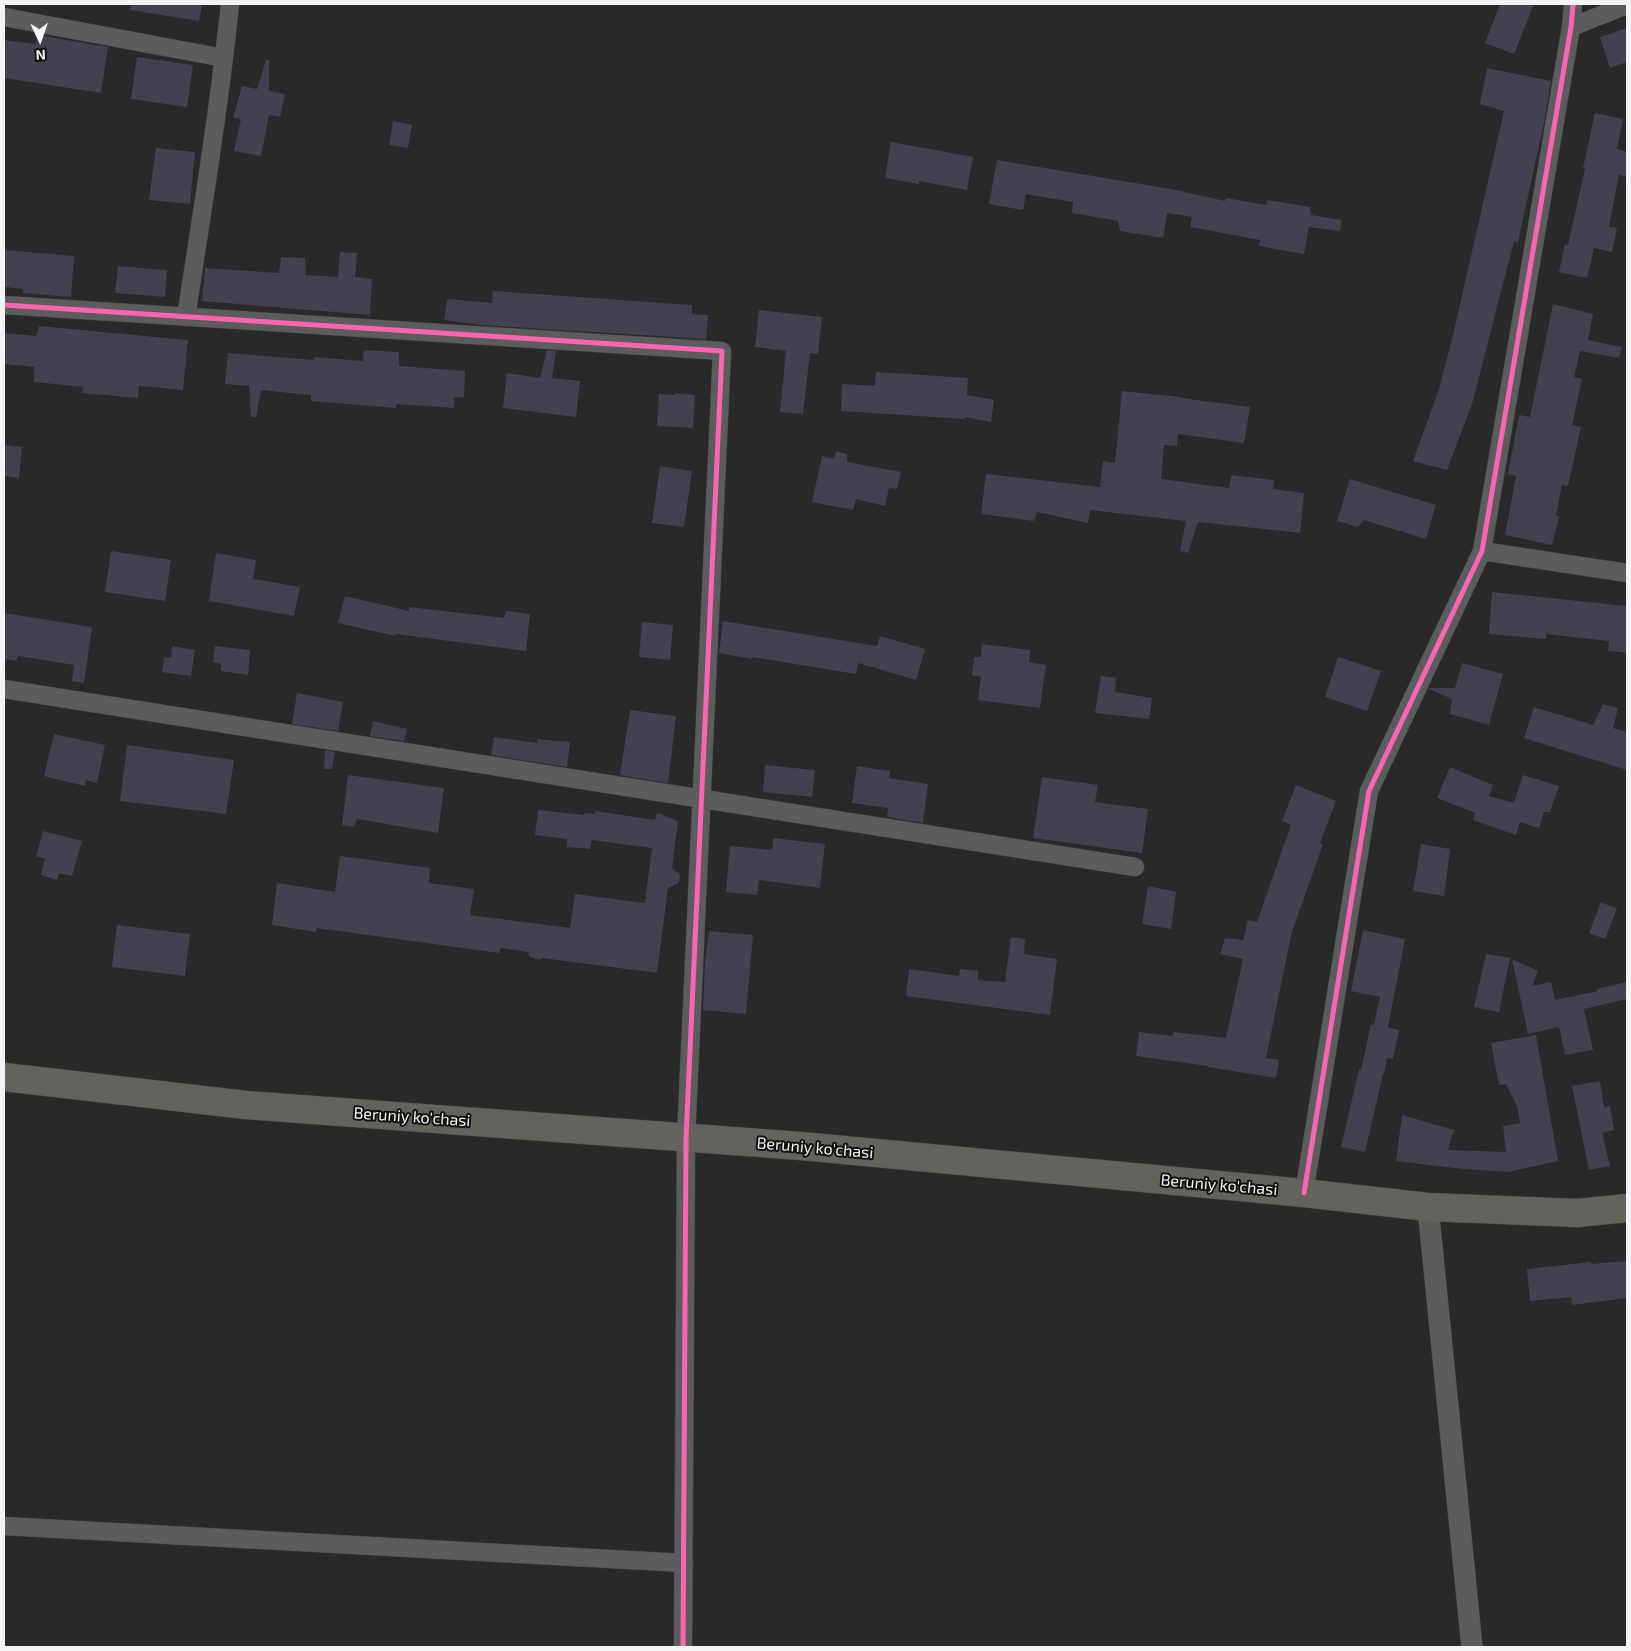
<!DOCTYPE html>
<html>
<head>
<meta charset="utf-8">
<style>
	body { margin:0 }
	#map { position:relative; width:1631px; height:1651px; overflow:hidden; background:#29292a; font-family:"Exo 2",sans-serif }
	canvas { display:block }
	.frame { position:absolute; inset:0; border:5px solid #f4f4f6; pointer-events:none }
	.north { position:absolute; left:15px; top:15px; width:50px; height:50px; -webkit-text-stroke:4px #111112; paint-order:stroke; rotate:177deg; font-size:14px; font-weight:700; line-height:20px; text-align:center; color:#f4f4f6 }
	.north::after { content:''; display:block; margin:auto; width:18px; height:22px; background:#f4f4f6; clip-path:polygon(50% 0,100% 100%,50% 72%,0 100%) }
</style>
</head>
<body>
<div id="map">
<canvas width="1631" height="1651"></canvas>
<div class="frame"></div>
<div class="north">N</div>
</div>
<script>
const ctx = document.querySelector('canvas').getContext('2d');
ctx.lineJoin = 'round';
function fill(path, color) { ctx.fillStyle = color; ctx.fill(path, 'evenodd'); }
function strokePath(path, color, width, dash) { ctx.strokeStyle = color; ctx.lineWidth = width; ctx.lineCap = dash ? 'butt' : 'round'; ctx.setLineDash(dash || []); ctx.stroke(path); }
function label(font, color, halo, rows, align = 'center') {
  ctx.font = font + ' "Exo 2",sans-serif'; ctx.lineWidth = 4; ctx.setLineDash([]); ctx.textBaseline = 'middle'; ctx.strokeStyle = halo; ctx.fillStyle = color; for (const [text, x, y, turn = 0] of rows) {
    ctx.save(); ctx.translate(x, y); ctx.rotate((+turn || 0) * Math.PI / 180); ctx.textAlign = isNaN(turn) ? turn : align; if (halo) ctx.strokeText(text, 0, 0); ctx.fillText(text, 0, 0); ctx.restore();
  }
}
const building = new Path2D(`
	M131,4H202L199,21L130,10Z
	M1500,4H1534L1514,54L1485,43Z
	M1627,28V62L1610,68L1600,37Z
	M37,35L108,47L101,93L4,78V40L36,44Z
	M137,57L193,65L187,107L131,99Z
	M266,60H269V91L285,94L280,117L269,115L261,156L234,151L241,119L233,118L242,86L257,89Z
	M1487,68L1551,81L1544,123L1518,242L1514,241L1473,401L1447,470L1413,461L1439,389L1453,335L1504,111L1480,104Z
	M1595,113L1623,119L1617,149L1627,152V177L1619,175L1609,227L1617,228L1612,252L1594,248L1587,278L1559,272L1565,244L1568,245L1585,169L1583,168Z
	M393,121L412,125L408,148L389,145Z
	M891,142L973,157L967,190L919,181V184L885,178Z
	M156,148L195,152L190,204L149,200Z
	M997,160L1171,189L1225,201L1226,198L1266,205L1267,200L1310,207L1311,215L1342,220L1340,231L1309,227L1304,254L1259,246L1260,240L1190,227L1192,217L1167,213L1163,238L1120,231L1118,221L1072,213L1073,202L1026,194L1023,210L989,204Z
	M4,250L74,256L71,297L23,293V289L4,287Z
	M340,252L357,253L355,277L372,279L370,315L202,301L205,268L279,273L281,257L305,258L306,275L338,277Z
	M118,266L167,270L165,297L115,293Z
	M493,291L692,305V314L708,315L706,339L480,325L444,320L447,299L492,303Z
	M1553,304L1593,314L1588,340L1622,347L1619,358L1580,351L1574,377L1582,379L1572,425L1581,427L1568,486L1562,485L1556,516H1559L1552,545L1505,535L1516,476L1508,474L1519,415L1530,417Z
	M759,310L822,317L818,354L810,353L803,414L780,412L786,351L755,347Z
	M39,326L188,340L183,390L139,386L138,398L82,393L83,387L34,382V367L4,364V333L36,336Z
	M364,350L399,352V366L465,371L464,398L454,397V408L397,404L396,408L311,401V395L261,390L256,417H251L249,386L225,384L228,353L314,360V357L363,361Z
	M547,350L556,351L552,378L580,381L576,417L503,408L507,373L540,378Z
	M876,372L968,378L967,395L994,400L991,422L965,417V419L841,411L842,384L875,386Z
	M1122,391L1181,397V398L1250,407L1244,443L1178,434L1177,446L1164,445L1161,479L1229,488L1231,475L1274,480L1273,489L1304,493L1300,533L1198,522L1188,553L1180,551L1186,521L1090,510L1088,523L1037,512L1034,521L981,514L986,474L1100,487L1103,461L1115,463Z
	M675,393L695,395L693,428L657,426L659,394L675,395Z
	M4,445L22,447L19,478L4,476Z
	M836,451L847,454V462L901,472L897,489L889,488L885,506L856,499L853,510L812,502L822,456L834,459Z
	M660,466L692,471L684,527L652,523Z
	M1350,479L1436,505L1426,539L1364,520L1358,527L1337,521Z
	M111,551L171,560L165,601L105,592Z
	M216,553L256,560L253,579L300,587L294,616L209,601Z
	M1492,592L1627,606V653L1608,651L1609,641L1546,634V639L1489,634Z
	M345,596L409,611V607L504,618L506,611L530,614L526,651L396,634L395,636L338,623Z
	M4,613L92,627L84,683L72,681L74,665L18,656L16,661L4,659Z
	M723,621L877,646L880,636L925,649L916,680L858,663L856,674L752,657V659L719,653Z
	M642,622L673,625L670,660L639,657Z
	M982,644L1030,650L1029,662L1046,665L1040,708L978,700L981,677L972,675L974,657H981Z
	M172,646L195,650L191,676L162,672L164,657L171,658Z
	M215,646L250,650L248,675L221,671V664L213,662Z
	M1338,657L1381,671L1367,711L1325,697Z
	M1462,663L1503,674L1489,725L1450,714L1452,699L1429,689V688H1455Z
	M1101,676L1116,678L1115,692L1152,698L1149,719L1095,713Z
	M297,693L343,702L338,731L292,724Z
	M1603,704L1618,708L1613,728L1627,732V770L1524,738L1534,707L1593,725Z
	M630,710L676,716L668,783L620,775Z
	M373,721L407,729L404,741L370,736Z
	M54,734L105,745L97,783L86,780L85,786L44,776Z
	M494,737L537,743V739L570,742L567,767L491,755Z
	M127,745L234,760L226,814L120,801Z
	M325,750L335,752L332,769H324Z
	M765,765L815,770L812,797L763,792Z
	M857,766L890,771L889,778L928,784L923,823L887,817L888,808L852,803Z
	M1450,767L1493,785L1489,796L1514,803L1523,775L1559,786L1550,812H1544L1539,828L1520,822L1516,835L1473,820L1475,813L1437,798Z
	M348,775L444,788L438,833L357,819L354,827L342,825Z
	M1042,777L1098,785L1095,802L1148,809L1142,853L1033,838Z
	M1296,785L1336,801L1320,843L1323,844L1292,932L1280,989L1266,1058L1279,1060L1276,1078L1208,1067V1066L1136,1056L1139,1032L1173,1036V1032L1226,1038L1243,959L1220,954L1225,938L1243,940L1248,920L1257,922L1291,825L1282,821Z
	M538,810L584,815V813L595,814V811L655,820L657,813L678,821L672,868L680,875L679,883L668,888L657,973L542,958L539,960L529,956L528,952L501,948L499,953L317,928L316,932L272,925L277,883L335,892L340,856L430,868L429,883L474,889L470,915L570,928L575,894L645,903L652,848L592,840L590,849L567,847V839L535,835Z
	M43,831L82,841L72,876L59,873L57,880L41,875L45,859L36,856Z
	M773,838L825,844L820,888L759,880L757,895L726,892L730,846L772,850Z
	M1421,844L1450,849L1444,896L1413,891Z
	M1148,886L1176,892L1171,929L1142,924Z
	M1601,902L1617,909L1605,939L1589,933Z
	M117,925L190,934L185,976L112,967Z
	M1363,930L1405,939L1388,1027L1399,1030L1393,1059L1387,1058L1384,1074H1383L1365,1152L1341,1147L1359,1069L1361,1070L1371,1024L1374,1025L1380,997L1351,991Z
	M709,931L753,935L746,1014L703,1010L705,961Z
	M1011,937L1025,939L1024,954L1057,959L1050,1015L906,996L909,969L959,976L960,969L978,971V980L1005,982Z
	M1486,954L1510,958L1499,1012L1474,1007Z
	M1512,959L1538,971L1532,986L1551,982L1555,1000L1598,991L1597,989L1627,982V999L1584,1009L1593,1050L1565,1055L1559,1027L1528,1034Z
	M1536,1035L1558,1161L1508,1172L1463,1169L1396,1161L1402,1115L1454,1130L1448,1150L1506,1152L1503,1126L1520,1123L1517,1106L1506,1084L1499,1085L1491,1043Z
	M1600,1081L1604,1107L1610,1106L1614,1130L1602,1133L1610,1166L1589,1170L1572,1086Z
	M1627,1261V1298L1572,1305L1571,1297L1530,1301L1527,1269L1591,1262V1264Z`);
const minor = new Path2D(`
	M4,17L224,58
	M1571,27L1627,5
	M4,305L722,351L686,1138L683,1647
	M186,317C202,213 219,109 230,4
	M1482,551L1627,573
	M4,689L1135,867
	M1304,1193L1369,791L1482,551L1571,27L1573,4
	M4,1526L684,1563`);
const tertiary = new Path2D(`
	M1428,1207L1472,1647`);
const primary = new Path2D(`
	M4,1077L246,1105L801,1146L1304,1193L1428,1207L1577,1213L1627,1208`);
const cycleway = new Path2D(`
	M4,305L722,351L686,1138L683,1647
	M1304,1193L1369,791L1482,551L1571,27L1573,4`);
const streetNames = [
	["Beruniy ko'chasi",412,1117,4],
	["Beruniy ko'chasi",815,1148,5],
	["Beruniy ko'chasi",1219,1185,5]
];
fill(building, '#414150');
strokePath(minor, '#474748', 19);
strokePath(tertiary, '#474748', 22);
strokePath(primary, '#474748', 29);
strokePath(minor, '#5b5c5c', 18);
strokePath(tertiary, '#5b5c5c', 21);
strokePath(primary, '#64625c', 28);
strokePath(cycleway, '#f766af', 5);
label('16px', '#f4f4f6', '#111112', streetNames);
</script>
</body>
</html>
